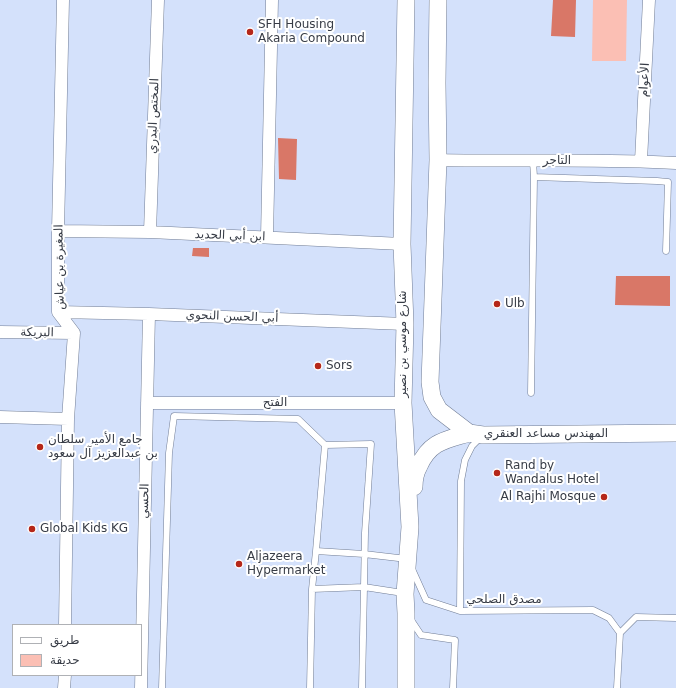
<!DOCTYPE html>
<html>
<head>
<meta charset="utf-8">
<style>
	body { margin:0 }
	#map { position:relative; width:676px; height:688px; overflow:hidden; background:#d4e1fb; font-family:"DejaVu Sans","Noto Sans Arabic",sans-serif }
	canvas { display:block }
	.legend { position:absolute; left:12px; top:624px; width:130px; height:52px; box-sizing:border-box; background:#fff; border:1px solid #afb1b5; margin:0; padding:5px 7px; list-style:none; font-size:12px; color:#373c46 }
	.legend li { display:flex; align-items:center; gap:8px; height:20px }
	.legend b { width:20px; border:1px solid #afb1b5 }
</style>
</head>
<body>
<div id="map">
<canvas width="676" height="688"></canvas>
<ul class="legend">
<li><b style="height:5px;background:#fff"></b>طريق</li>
<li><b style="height:11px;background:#fbbfb4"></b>حديقة</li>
</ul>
</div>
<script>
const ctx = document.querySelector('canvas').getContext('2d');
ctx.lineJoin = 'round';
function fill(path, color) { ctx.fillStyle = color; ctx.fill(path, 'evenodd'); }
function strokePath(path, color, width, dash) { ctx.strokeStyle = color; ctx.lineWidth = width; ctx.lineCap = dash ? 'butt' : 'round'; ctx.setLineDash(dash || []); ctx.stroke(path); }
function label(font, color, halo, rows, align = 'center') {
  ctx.font = font + ' "DejaVu Sans","Noto Sans Arabic",sans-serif'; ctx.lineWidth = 4; ctx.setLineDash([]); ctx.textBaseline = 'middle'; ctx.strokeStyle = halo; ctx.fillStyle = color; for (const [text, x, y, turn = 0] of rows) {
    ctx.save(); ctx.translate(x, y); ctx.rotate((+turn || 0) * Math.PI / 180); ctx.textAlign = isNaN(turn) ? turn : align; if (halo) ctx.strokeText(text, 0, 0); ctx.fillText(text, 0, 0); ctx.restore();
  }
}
const green = new Path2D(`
	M593,0H627L626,61H592Z`);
const water = new Path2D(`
	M553,0H576L575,37L551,36Z
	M278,138L297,139L296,180L279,179Z
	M193,248H209V257L192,256Z
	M616,276H670V306L615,305Z`);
const lane = new Path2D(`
	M534,177L657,181L668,182L666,251
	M531,393L534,177L533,161
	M316,551L325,445
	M412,569L426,600L460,611L593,610L609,618L620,633
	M312,589L316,551L364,554L407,559
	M460,611L461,481L465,460L472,446L480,438
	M411,620L421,635L455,640L453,688
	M162,688L169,453L174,416L298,419L325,445L371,444L365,533L364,587L403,593
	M310,688L312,589L364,587L362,688
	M617,688L620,633L636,617L676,618`);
const street = new Path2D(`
	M63,0L58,231V312L74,333L68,419L65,625
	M438,160C518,162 597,158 676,163
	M641,161L649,0
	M58,231L150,232L402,244
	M150,232L158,0
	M267,237L272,0
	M58,312L149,314L405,324
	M0,332L74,333
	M147,403H403
	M0,417L68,419
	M64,688L65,675
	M141,688L149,314`);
const secondary = new Path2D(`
	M438,0L437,83L438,160L430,382L432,397L439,410L469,433L483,435L676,433
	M414,487C414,478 415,473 419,466C430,441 446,440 469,433
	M406,688V613L405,594L410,527L403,403L405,324L402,244L406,0`);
const markers = [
	[250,32,4,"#b52719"],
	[497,304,4,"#b52719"],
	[318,366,4,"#b52719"],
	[40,447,4,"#b52719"],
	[497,473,4,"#b52719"],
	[604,497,4,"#b52719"],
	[32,529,4,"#b52719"],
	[239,564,4,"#b52719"]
];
const poiNames = [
	["SFH Housing",258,25],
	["Akaria Compound",258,39],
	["Ulb",505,304],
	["Sors",326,366],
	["جامع الأمير سلطان",48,440],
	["بن عبدالعزيز آل سعود",48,454],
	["Rand by",505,466],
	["Wandalus Hotel",505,480],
	["Al Rajhi Mosque",596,497,"right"],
	["Global Kids KG",40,529],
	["Aljazeera",247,557],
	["Hypermarket",247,571]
];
const streetNames = [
	["الأعوام",645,80,-87],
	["المختص البدري",154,116,-88],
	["التاجر",557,161],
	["ابن أبي الحديد",230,236,2],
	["المغيرة بن عياش",60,267,-91],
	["أبي الحسن النحوي",232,317,2],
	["البريكة",37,333,1],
	["شارع موسي بن نصير",403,344,-90],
	["الفتح",275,403],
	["المهندس مساعد العنقري",546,434],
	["الحسي",145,501,-89],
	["مصدق الصلحي",504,600]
];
fill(green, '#fbbfb4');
fill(water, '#d97767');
strokePath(lane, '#717d95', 7);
strokePath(street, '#717d95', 13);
strokePath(secondary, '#717d95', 18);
strokePath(lane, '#fff', 6);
strokePath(street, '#fff', 12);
strokePath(secondary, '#fff', 17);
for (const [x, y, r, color] of markers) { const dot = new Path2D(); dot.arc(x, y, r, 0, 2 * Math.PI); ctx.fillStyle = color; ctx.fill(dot); strokePath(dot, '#fff', 1.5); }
label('12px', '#373c46', '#fff', poiNames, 'left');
label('12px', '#373c46', '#fff', streetNames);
</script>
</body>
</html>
